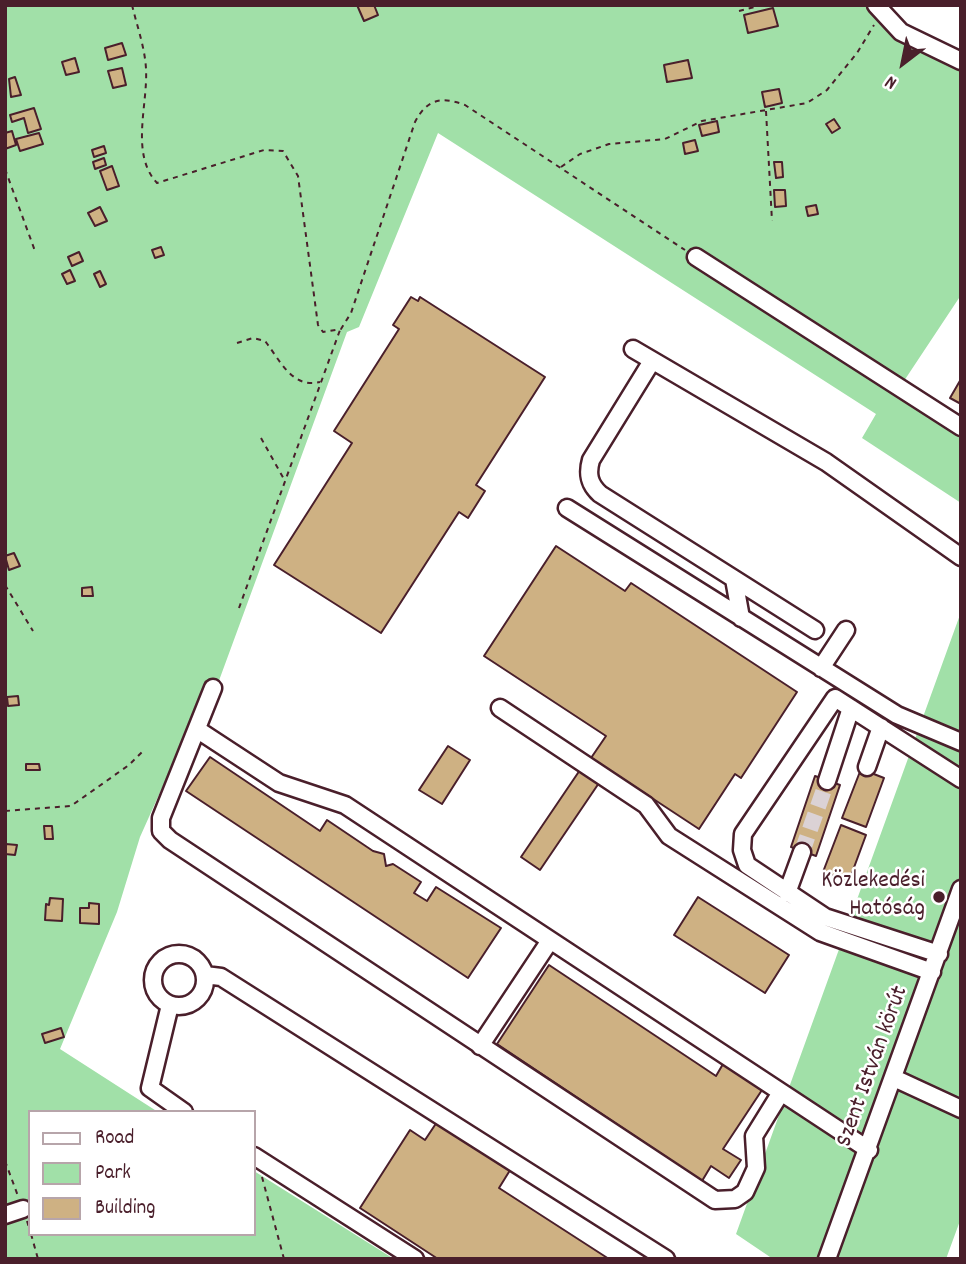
<!DOCTYPE html>
<html>
<head>
<meta charset="utf-8">
<style>
	body { margin:0 }
	#map { position:relative; width:966px; height:1264px; overflow:hidden; background:#fff; font-family:Dekko,sans-serif }
	canvas { display:block }
	.frame { position:absolute; inset:0; border:7px solid #4a1f2b; pointer-events:none }
	.legend { position:absolute; left:28px; top:1110px; width:228px; height:126px; box-sizing:border-box; background:#fff; border:2px solid #b7a5aa; margin:0; padding:9px 12px; list-style:none; font-size:21px; color:#4a1f2b }
	.legend li { display:flex; align-items:center; gap:14px; height:35px }
	.legend b { width:35px; border:2px solid #b7a5aa }
	.north { position:absolute; left:868px; top:28px; width:70px; height:70px; -webkit-text-stroke:5px #fff; paint-order:stroke; rotate:212deg; font-size:19px; font-weight:700; line-height:28px; text-align:center; color:#4a1f2b }
	.north::after { content:''; display:block; margin:auto; width:24px; height:32px; background:#4a1f2b; clip-path:polygon(50% 0,100% 100%,50% 72%,0 100%) }
</style>
</head>
<body>
<div id="map">
<canvas width="966" height="1264"></canvas>
<div class="frame"></div>
<ul class="legend">
<li><b style="height:9px;background:#fff"></b>Road</li>
<li><b style="height:19px;background:#a1e0a8"></b>Park</li>
<li><b style="height:19px;background:#ceb183"></b>Building</li>
</ul>
<div class="north">N</div>
</div>
<script>
const ctx = document.querySelector('canvas').getContext('2d');
ctx.lineJoin = 'round';
function fill(path, color) { ctx.fillStyle = color; ctx.fill(path, 'evenodd'); }
function strokePath(path, color, width, dash) { ctx.strokeStyle = color; ctx.lineWidth = width; ctx.lineCap = dash ? 'butt' : 'round'; ctx.setLineDash(dash || []); ctx.stroke(path); }
function label(font, color, halo, rows, align = 'center') {
  ctx.font = font + ' Dekko,sans-serif'; ctx.lineWidth = 5; ctx.setLineDash([]); ctx.textBaseline = 'middle'; ctx.strokeStyle = halo; ctx.fillStyle = color; for (const [text, x, y, turn = 0] of rows) {
    ctx.save(); ctx.translate(x, y); ctx.rotate((+turn || 0) * Math.PI / 180); ctx.textAlign = isNaN(turn) ? turn : align; if (halo) ctx.strokeText(text, 0, 0); ctx.fillText(text, 0, 0); ctx.restore();
  }
}
const green = new Path2D(`
	M5,5H863L961,68V295L898,390L961,430V503L862,438L876,414L438,133L359,327L347,332L217,686L209,683L140,837L117,912L60,1049L158,1112H30V1234H254V1171L394,1259H5Z
	M961,612V1218L946,1259H773L736,1234Z`);
const building = new Path2D(`
	M357,5H374L378,15L364,21Z
	M773,8L778,26L748,33L744,15Z
	M122,43L126,55L108,60L105,48Z
	M75,58L79,72L66,75L62,62Z
	M688,60L692,78L667,82L664,65Z
	M122,68L126,85L113,88L108,71Z
	M15,77L21,95L11,97L9,79Z
	M779,89L782,103L765,107L762,92Z
	M34,108L41,129L28,133L24,118L12,122L10,115Z
	M834,119L840,128L832,133L826,124Z
	M717,121L719,132L702,136L699,125Z
	M12,131L16,145L5,149V133Z
	M39,133L43,144L20,151L16,139Z
	M695,140L698,151L685,154L683,143Z
	M104,146L106,153L94,157L92,150Z
	M104,158L106,165L95,169L93,162Z
	M774,162H782L783,177L776,178Z
	M112,166L119,186L107,190L100,171Z
	M774,190H785L786,206L775,207Z
	M816,205L818,214L808,216L806,207Z
	M100,207L107,221L95,226L88,213Z
	M161,247L164,255L155,258L152,250Z
	M79,252L83,261L72,266L68,257Z
	M70,270L75,281L67,284L62,274Z
	M100,271L106,284L100,287L94,274Z
	M411,297L418,301L420,297L545,377L476,485L485,491L468,518L459,512L381,633L274,565L352,443L334,431L399,329L393,325Z
	M961,379V404L950,398Z
	M556,546L625,591L631,583L797,692L741,778L735,774L699,829L591,758L606,736L484,656Z
	M14,553L20,566L9,570L5,556Z
	M92,587L93,596H82V588Z
	M18,696L19,705L8,706L7,697Z
	M448,746L470,760L442,804L419,790Z
	M210,757L320,831L327,820L373,851L384,854L386,866L393,864L421,882L414,893L427,901L436,887L501,928L468,978L186,791Z
	M26,764H39L40,770H26Z
	M582,767L601,780L540,870L521,857Z
	M861,769L884,778L866,827L842,818Z
	M815,776L840,785L816,856L791,847Z
	M841,825L866,835L849,881L823,872Z
	M44,826H52L53,839H45Z
	M6,844L17,845L15,855L5,854Z
	M698,897L789,955L765,993L674,935Z
	M50,898L63,899L62,921L45,920L46,904L49,905Z
	M89,903L99,904V924L80,923V908H89Z
	M549,965L716,1076L723,1064L762,1090L723,1149L741,1160L729,1178L711,1166L702,1181L497,1044Z
	M61,1028L64,1037L45,1043L42,1034Z
	M439,1119L512,1167L499,1188L609,1259H438L360,1208L410,1130L425,1140Z`);
const minorTunnel = new Path2D(`
	M802,852L827,781`);
const path = new Path2D(`
	M132,5C137,26 145,48 146,69C148,105 130,154 157,183L264,150L283,151L298,176L318,325L323,332L341,329L351,313L415,122C427,99 441,96 465,105L685,250
	M739,11L762,5
	M766,111L772,221
	M561,167L580,154L609,144L665,139L702,121L807,103L827,90L857,53L874,25
	M5,169L35,251
	M237,343L253,338L265,341C280,360 292,389 320,382
	M261,438L285,481
	M5,585L33,631
	M239,608L340,330
	M5,811L71,806L129,765L143,751
	M5,1161L18,1196
	M262,1177L284,1259
	M27,1221L30,1231
	M31,1234L38,1259`);
const minor = new Path2D(`
	M876,5L901,32L961,61
	M696,257L961,427
	M633,349L826,462L961,557
	M652,361L591,460C587,474 589,484 600,494L815,630
	M567,508L897,715L961,742
	M734,579L741,618
	M821,668L846,630
	M213,688L161,818V831L170,840L715,1200L735,1199L745,1192L756,1168L754,1136L780,1094
	M500,708L646,805L669,836L820,932L932,972
	M198,730L279,783L345,805L869,1150
	M867,767L881,727
	M827,781L851,708
	M787,893L802,852
	M153 980a26 26 0 1 1 52 0a26 26 0 1 1-52 0Z
	M939,954L825,917L747,865L742,850L743,834L835,698L961,779
	M205,975L221,977L666,1259
	M170,1005L150,1088L184,1112
	M480,1046L549,942
	M894,1078L961,1109
	M254,1156L415,1259
	M5,1215L23,1209
	M827,1259L961,889`);
const markers = [
	[939,897,7,"#4a1f2b"]
];
const poiNames = [
	["Közlekedési",925,883],
	["Hatóság",925,911]
];
const streetNames = [
	["Szent István körút",874,1067,-70]
];
fill(green, '#a1e0a8');
fill(building, '#ceb183');
strokePath(building, '#4a1f2b', 2);
strokePath(minorTunnel, '#dbd2d5', 16, [16, 8]);
strokePath(minor, '#4a1f2b', 21);
strokePath(path, '#4a1f2b', 2, [5, 5]);
strokePath(minor, '#fff', 16);
for (const [x, y, r, color] of markers) { const dot = new Path2D(); dot.arc(x, y, r, 0, 2 * Math.PI); ctx.fillStyle = color; ctx.fill(dot); strokePath(dot, '#fff', 2.5); }
label('24px', '#4a1f2b', '#fff', poiNames, 'right');
label('24px', '#4a1f2b', '#fff', streetNames);
</script>
</body>
</html>
